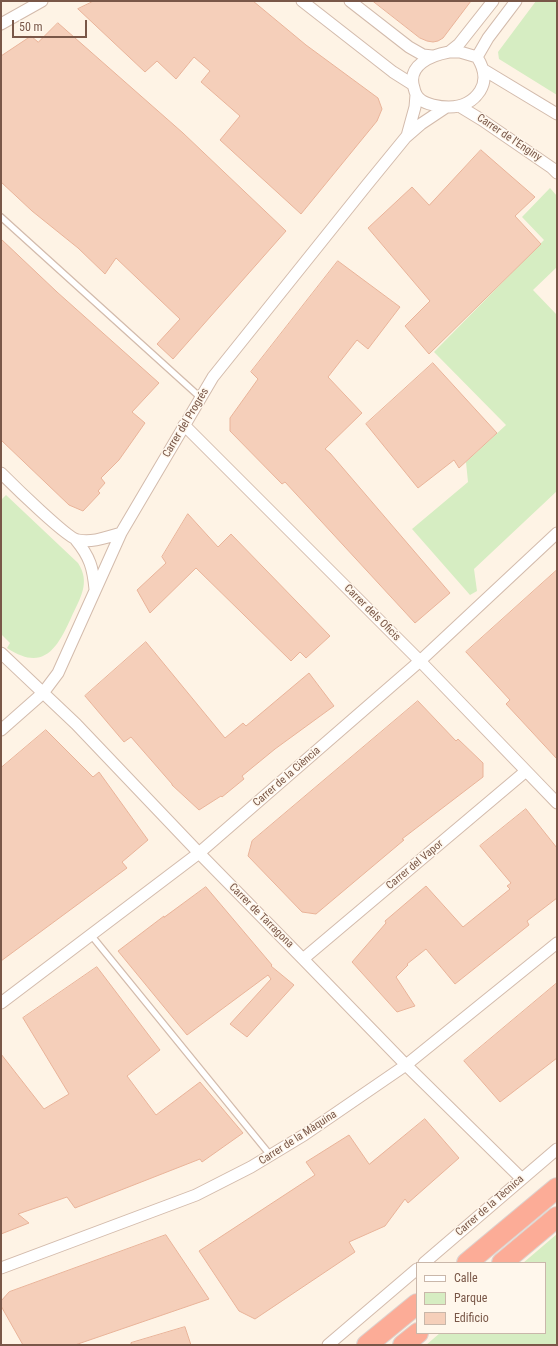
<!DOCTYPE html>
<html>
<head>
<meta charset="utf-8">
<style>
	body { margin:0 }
	#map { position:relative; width:558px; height:1346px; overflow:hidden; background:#fef3e5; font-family:"Roboto Condensed",sans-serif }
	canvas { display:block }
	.frame { position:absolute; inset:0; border:2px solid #795748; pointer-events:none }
	.legend { position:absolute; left:416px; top:1262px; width:130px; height:72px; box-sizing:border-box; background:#fff7ec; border:1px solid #c9b7aa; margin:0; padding:5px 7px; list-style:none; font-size:12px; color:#795748 }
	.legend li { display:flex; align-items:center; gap:8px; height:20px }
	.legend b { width:20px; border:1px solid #c9b7aa }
	.scale { position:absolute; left:12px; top:20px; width:75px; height:18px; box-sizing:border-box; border:2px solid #795748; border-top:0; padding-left:5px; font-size:12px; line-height:14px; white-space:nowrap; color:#795748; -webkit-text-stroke:3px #fff7ec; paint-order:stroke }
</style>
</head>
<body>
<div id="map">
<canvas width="558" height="1346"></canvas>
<div class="frame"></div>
<ul class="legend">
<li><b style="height:5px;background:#fff"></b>Calle</li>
<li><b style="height:11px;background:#d6edc2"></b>Parque</li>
<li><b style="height:11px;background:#f5cfba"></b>Edificio</li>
</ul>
<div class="scale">50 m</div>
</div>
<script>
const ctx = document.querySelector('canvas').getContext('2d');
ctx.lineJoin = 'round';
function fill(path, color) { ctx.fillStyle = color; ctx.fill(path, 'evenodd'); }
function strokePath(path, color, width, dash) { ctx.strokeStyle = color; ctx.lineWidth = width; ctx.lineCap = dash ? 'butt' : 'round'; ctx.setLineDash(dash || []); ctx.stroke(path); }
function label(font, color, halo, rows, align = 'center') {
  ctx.font = font + ' "Roboto Condensed",sans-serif'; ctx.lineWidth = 3; ctx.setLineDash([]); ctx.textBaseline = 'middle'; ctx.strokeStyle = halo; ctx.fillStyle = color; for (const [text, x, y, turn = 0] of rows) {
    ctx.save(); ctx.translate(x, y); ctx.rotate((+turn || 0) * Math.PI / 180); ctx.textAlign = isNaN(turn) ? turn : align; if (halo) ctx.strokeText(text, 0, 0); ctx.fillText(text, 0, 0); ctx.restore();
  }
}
const green = new Path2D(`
	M536,1H557V95L499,59L498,52Z
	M550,188L557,196V267L533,290L557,315V491L474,569L477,591L470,595L412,529L468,482L466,462L506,425L434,352L544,240L522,217Z
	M6,495L78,563C91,583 80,598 71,618C57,649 43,672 7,648L10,643L1,634V500Z
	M557,1234V1345H426L440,1333H545V1263H523Z`);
const building = new Path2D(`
	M94,1H253L306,45L378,98L382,109L377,121L301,214L220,140L240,116L201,82L210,71L194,57L176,79L157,61L145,72L78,9Z
	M373,1H471L443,38L438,41L433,42L427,41L420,38Z
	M58,23L183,133L286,231L173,359L157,344L180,319L116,258L105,274L78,248L32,211L1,182V56L31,36L38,42Z
	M481,150L535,197L515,216L541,244L429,354L405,326L430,301L368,228L412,187L429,205Z
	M1,239L57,292L159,383L132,412L145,423L119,460L101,478L105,483L98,491L100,493L83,511L69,505L1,440Z
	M338,261L400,307L368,349L357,340L328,377L362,413L325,449L330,453L450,593L415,623L285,482L282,484L230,431V418L258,379L251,372Z
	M433,363L497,433L459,468L454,460L418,488L366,424Z
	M188,514L218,547L231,534L330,636L306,658L300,652L291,661L196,568L150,613L137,590L166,563L162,557Z
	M557,570V759L506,704L510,700L466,652Z
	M146,642L225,738L243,723L246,726L309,673L334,706L275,749L242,776L244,779L222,797L221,796L199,810L172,785V784L131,737L124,742L85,696Z
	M418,701L456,741L458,739L483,763V777L402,839L404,840L316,914L302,912L248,856L252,841Z
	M46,730L93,777L99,772L148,840L122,862L127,868L1,961V768Z
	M526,809L557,848V898L527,921L529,925L455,984L426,949L407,964L408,965L396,977L415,1006L397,1012L352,962L386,923L385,921L426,886L463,927L510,889L507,886L511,883L480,846Z
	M206,887L272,965L271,966L294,985L247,1037L230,1024L271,979L268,975L187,1035L118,951L164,916V917Z
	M97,967L160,1050L127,1076L156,1115L200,1082L243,1133L202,1162L200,1159L75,1208L67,1197L18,1214L29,1223L1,1234V1054L44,1109L69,1094L23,1018Z
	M557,983V1058L500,1102L464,1061Z
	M425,1119L459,1158L408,1203L405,1199L385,1226L349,1242L355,1252L255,1319L239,1311L199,1251L315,1175L306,1162L349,1135L369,1164Z
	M166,1235L209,1299L75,1345H23L1,1306V1301L9,1292Z
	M185,1327L191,1345H131V1343Z`);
const lane = new Path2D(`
	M1,217L201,398
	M91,935L271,1156`);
const street = new Path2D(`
	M302,1L393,72L412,84
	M350,1L409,47L423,55L432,56
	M1,24L42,1
	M449,52H460L477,57C484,68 487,80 480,91C469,108 450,109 433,105C429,104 425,103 421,100C417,97 415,93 414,88C406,65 432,55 449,52Z
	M449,52L459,44L493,1
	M477,57L488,38L516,1
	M484,70L557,114
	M459,106L482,120L552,168L557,173
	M407,136L415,107L416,95
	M184,425L420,661L557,803
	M1,473C12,484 68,539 78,540C93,543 107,537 121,533
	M76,540C90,557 93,568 95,589
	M1,653L76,724L199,853L303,959L406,1065L522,1179
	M1,730L43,693L58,673L121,533L213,377L366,186L406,137L421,124L445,108
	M303,959L526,771
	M1,1003L199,853L420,661L557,533
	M424,1263L557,1149
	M1,1268L196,1195L251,1167L304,1135L406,1065L557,943
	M328,1345L417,1269`);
const highway = new Path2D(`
	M467,1263L557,1188
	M502,1263L557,1217
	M367,1345L417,1304
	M403,1345L418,1333`);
const streetNames = [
	["Carrer de l'Enginy",509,138,34],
	["Carrer del Progrés",186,423,-59],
	["Carrer dels Oficis",372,613,45],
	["Carrer de la Ciència",287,777,-41],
	["Carrer del Vapor",415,865,-40],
	["Carrer de Tarragona",261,916,45],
	["Carrer de la Màquina",298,1138,-33],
	["Carrer de la Tècnica",490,1206,-41]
];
fill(green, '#d6edc2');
fill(building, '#f5cfba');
strokePath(building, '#e9b399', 1);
strokePath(lane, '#d3bbac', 8);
strokePath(street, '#d3bbac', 13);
strokePath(highway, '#dcd3cf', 22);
strokePath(lane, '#fff', 5.5);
strokePath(street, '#fff', 11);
strokePath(highway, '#fcac97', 20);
label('11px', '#795748', '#fff7ec', streetNames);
</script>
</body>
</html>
